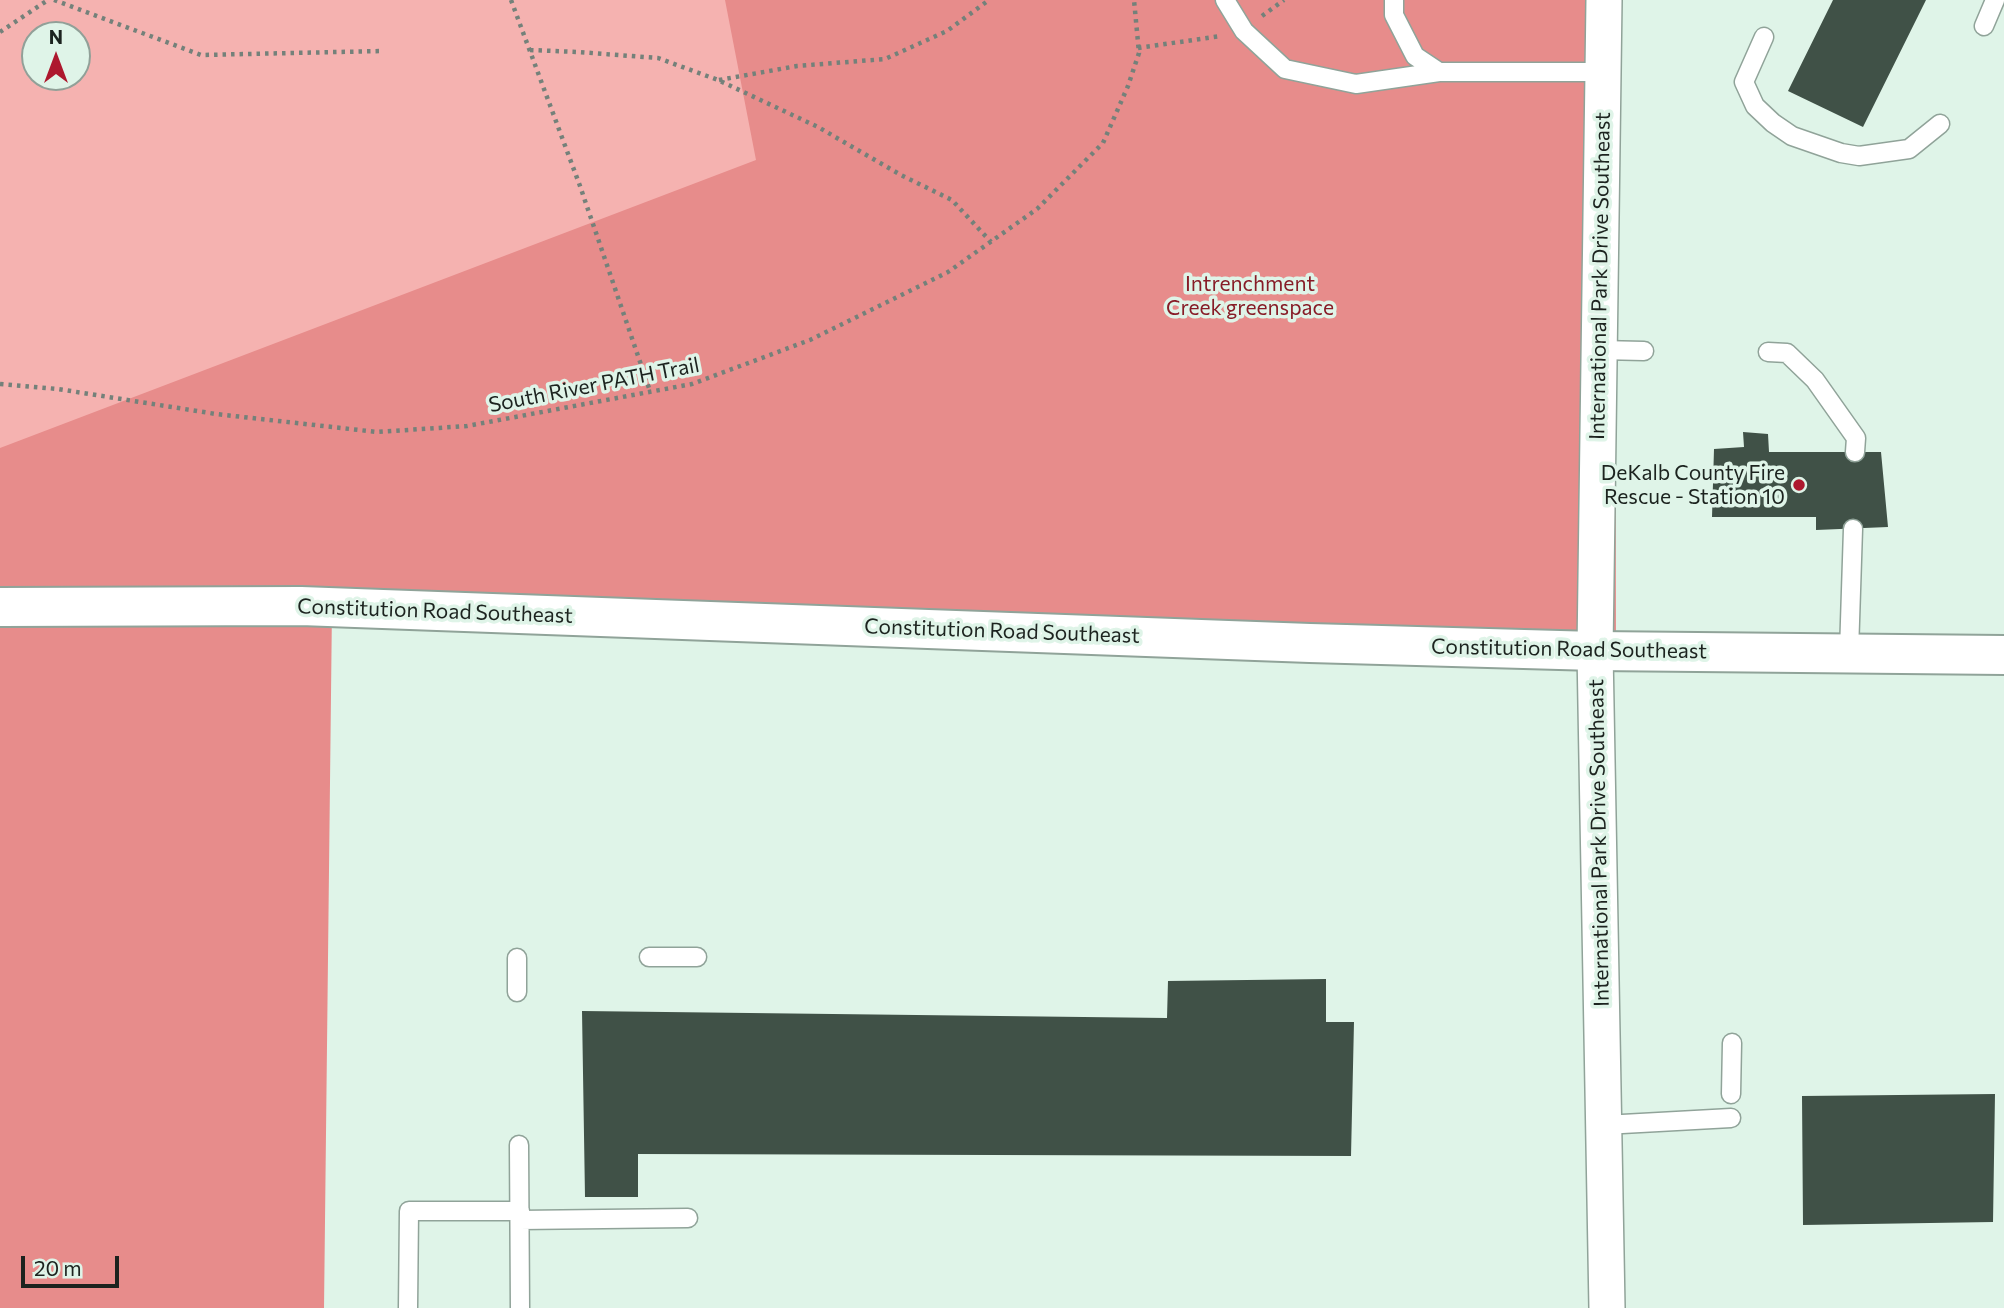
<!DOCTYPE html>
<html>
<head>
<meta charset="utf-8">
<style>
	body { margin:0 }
	#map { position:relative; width:2004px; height:1308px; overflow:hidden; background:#dff4e8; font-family:Commissioner,sans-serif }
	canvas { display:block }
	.north { position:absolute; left:21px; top:21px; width:70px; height:70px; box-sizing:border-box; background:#dff4e8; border:2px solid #91a098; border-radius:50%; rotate:0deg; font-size:19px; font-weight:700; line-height:28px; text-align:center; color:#1c231f }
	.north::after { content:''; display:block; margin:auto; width:24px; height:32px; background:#ad182e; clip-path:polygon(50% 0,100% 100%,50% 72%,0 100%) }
	.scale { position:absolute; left:21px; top:1256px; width:98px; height:32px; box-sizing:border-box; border:4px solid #1c231f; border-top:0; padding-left:9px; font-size:21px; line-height:24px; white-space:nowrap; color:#1c231f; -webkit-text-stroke:5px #dff4e8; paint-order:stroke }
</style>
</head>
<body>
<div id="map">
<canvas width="2004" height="1308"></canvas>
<div class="north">N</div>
<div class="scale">20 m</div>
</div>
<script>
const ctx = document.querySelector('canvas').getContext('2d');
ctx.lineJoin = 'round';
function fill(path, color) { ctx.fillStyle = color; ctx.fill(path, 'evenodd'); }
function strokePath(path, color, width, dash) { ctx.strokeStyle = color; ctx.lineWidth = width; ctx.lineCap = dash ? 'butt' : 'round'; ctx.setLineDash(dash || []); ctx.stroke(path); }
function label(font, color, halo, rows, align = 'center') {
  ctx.font = font + ' Commissioner,sans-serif'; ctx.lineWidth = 7; ctx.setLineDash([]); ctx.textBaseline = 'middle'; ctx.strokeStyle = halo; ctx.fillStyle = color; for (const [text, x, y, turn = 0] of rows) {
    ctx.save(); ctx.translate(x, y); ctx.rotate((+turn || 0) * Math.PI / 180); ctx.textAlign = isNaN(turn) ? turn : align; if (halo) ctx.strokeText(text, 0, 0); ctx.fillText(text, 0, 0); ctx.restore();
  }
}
const green = new Path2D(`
	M0,0H1557L0,563ZM35,35H77V77H35Z`);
const forest = new Path2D(`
	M725,0H1615L1616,654L332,607L324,1308H0V448L756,160Z`);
const building = new Path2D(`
	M1833,0H1926L1863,127L1788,91Z
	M1743,432L1768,434L1769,452H1881L1888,527L1816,530V517H1712L1714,449L1744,447Z
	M1326,979V1022H1354L1351,1156L638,1154V1197H585L582,1011L1167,1018L1168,981Z
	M1995,1094L1993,1222L1803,1225L1802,1096Z`);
const path = new Path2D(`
	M54,0L201,55L382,51
	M511,0L580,186L650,391
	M1262,16L1284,0
	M0,32L48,0
	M1138,48L1221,36
	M530,50L578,52L658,58L718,80L818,127L901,175L952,200L991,242
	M719,80L797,66L885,59L947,31L989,0
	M0,384L58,389L216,414L377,432L467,426L692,384L810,340L948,272L1037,209L1103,143L1128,86L1139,53L1134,0`);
const service = new Path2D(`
	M1225,0L1244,31L1285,69L1356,84L1439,72H1603
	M1394,0V15L1415,56L1439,72
	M1984,26L1995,0
	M1764,37L1744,82L1755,106L1773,123L1792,136L1841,153L1859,156L1909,149L1940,124
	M1600,350L1644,351
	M1768,352L1787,353L1815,380L1856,438L1855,452
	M1849,652L1853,529
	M649,957H697
	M517,958V992
	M1731,1094L1732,1043
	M1604,1125L1731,1118
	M519,1145L520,1308
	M520,1220L688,1218
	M408,1308L409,1211H520`);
const minor = new Path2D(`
	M1604,0L1595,651L1607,1308`);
const tertiary = new Path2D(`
	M0,607L301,606L1310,643L1595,651L2004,655`);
const markers = [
	[1799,485,7,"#ad182e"]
];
const streetNames = [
	["International Park Drive Southeast",1600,276,-89],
	["South River PATH Trail",594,385,-11],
	["Constitution Road Southeast",435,611,2],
	["Constitution Road Southeast",1002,631,2],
	["Constitution Road Southeast",1569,649,1],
	["International Park Drive Southeast",1599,843,-91]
];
const parkNames = [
	["Intrenchment",1250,284],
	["Creek greenspace",1250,308]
];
const poiNames = [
	["DeKalb County Fire",1785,473],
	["Rescue - Station 10",1785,497]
];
fill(green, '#f5b2b0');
fill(forest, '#e78c8b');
fill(building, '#405147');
strokePath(service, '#90a399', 21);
strokePath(minor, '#90a399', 38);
strokePath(tertiary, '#90a399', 42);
strokePath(path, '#74817a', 4.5, [3.5, 5]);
strokePath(service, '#fff', 18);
strokePath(minor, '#fff', 35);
strokePath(tertiary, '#fff', 38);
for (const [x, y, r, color] of markers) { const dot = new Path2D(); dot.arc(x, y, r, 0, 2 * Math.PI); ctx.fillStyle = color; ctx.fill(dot); strokePath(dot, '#dff4e8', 2.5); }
label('21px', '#1c231f', '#dff4e8', streetNames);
label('21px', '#871c27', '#dff4e8', parkNames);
label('21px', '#1c231f', '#dff4e8', poiNames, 'right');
</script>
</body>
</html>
